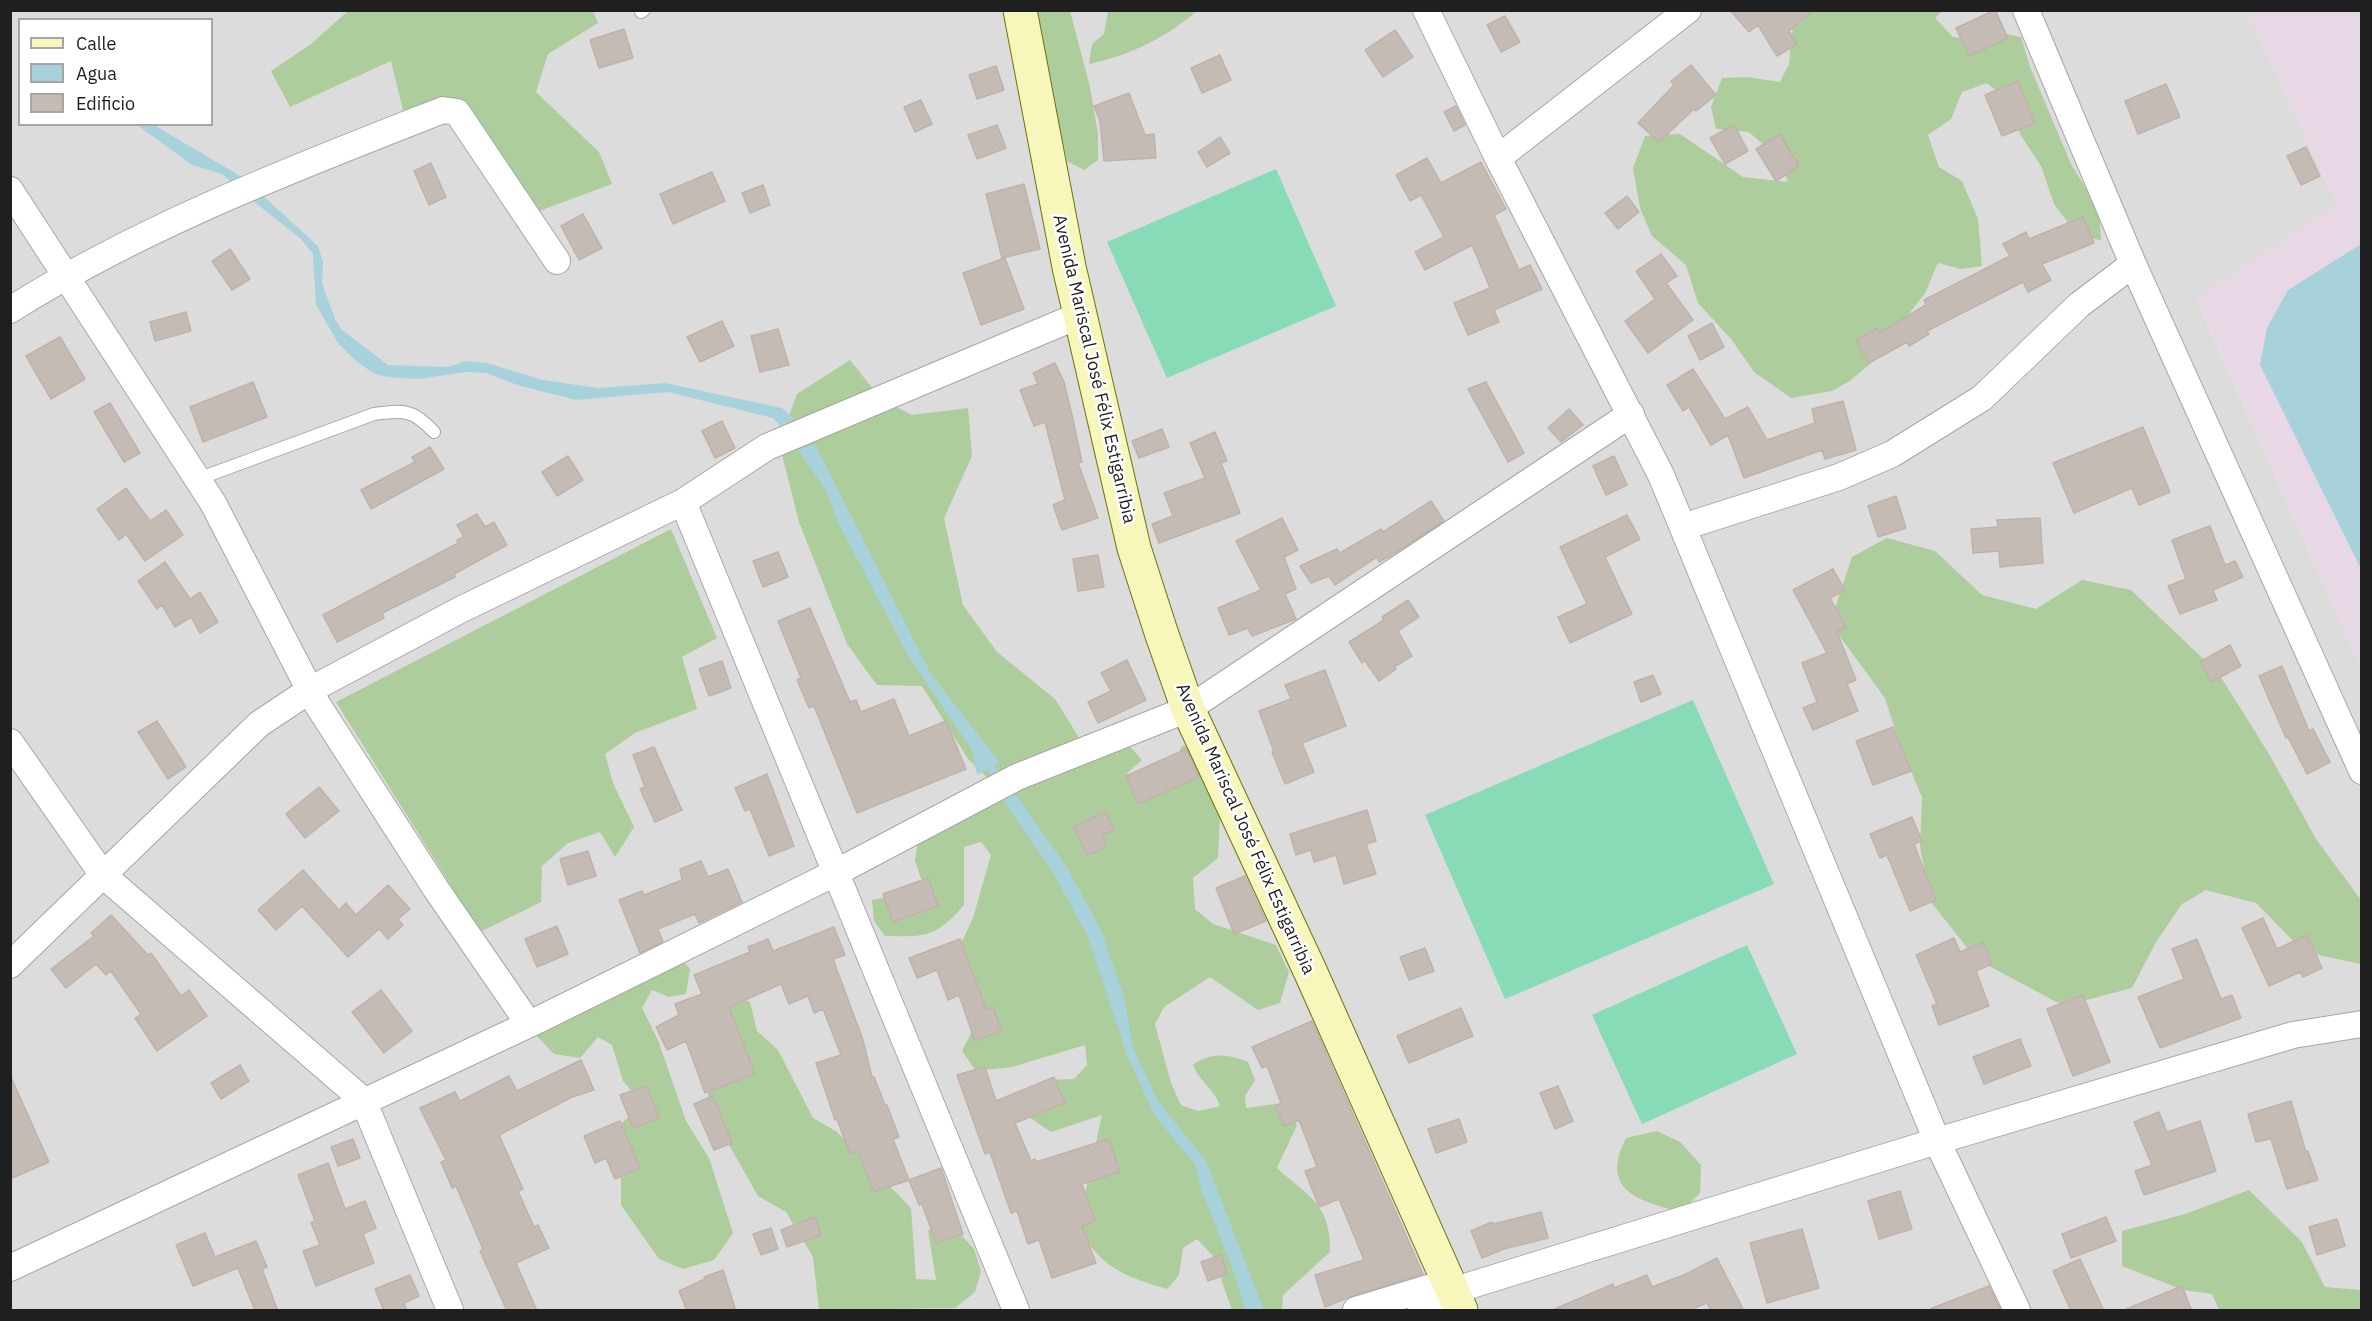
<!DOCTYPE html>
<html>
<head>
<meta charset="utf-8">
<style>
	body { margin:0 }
	#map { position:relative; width:2372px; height:1321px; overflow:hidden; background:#efece6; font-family:"IBM Plex Sans",sans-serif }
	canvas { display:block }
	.frame { position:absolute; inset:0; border:12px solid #1f1f1f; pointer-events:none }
	.legend { position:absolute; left:18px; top:18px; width:195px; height:108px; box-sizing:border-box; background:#fff; border:2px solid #a5a5a5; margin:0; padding:8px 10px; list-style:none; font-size:18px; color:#1f1f1f }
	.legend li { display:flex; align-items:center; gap:12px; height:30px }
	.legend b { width:30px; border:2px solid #a5a5a5 }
</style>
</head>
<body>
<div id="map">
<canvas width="2372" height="1321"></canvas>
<div class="frame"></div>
<ul class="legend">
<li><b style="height:8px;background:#f7f7bc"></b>Calle</li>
<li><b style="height:16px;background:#a8d2db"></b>Agua</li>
<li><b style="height:16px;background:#c4bbb5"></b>Edificio</li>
</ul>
</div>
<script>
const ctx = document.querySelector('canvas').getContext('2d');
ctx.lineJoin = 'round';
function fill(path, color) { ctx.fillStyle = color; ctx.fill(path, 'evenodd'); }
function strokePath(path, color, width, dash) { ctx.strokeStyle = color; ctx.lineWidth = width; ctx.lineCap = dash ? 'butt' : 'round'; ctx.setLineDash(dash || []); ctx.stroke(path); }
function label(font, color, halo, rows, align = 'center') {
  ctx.font = font + ' "IBM Plex Sans",sans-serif'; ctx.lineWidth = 5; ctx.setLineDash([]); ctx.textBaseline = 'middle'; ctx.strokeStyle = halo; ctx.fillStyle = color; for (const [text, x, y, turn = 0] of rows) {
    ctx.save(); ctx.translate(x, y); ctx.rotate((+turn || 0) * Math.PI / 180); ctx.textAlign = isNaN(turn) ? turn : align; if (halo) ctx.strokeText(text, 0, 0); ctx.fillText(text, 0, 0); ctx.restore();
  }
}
const residential = new Path2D(`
	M10,11H2247L2337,204L2197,300L2361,668V1310H11ZM20,20H212V124H20Z`);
const industrial = new Path2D(`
	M2247,11H2361V668L2197,299L2337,204Z`);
const forest = new Path2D(`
	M348,11H593L598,23L548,54L536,92L599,152L612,184L523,217L450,117L403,110L391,61L290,107L271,71L311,44Z
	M1032,11H1070L1090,87L1098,134V160L1084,170L1067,161Z
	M1108,11V10L1197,11C1167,37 1129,56 1089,64L1092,44L1104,34Z
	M1800,11H1942L1935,18L1953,37L1974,39L1997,32L2021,37L2030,67L2071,164L2099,210L2101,240L2079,237L2054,204L2041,166L2020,134L2015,107L1987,83L1962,92L1951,119L1928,135L1939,167L1962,181L1978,219L1982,266L1961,269L1938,263L1925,293L1871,363L1850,381L1832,391L1791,398L1754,372L1732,340L1698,303L1686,265L1652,236L1640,208L1633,168L1645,136L1680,134L1743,177L1788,182L1779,158L1749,132L1716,129L1711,107L1722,78L1747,77L1780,82L1789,64L1794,17Z
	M850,360L881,399L912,415L968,408L972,456L944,518L963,605L997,652L1055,699L1081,741L994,784L968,759L922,686L877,685L847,644L799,522L779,443L797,394Z
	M671,529L717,638L682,657L697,709L635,733L605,754L613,783L634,827L615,857L600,832L568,843L542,866L541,902L480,932L336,702Z
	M1887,538L1935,551L1982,595L2036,609L2082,580L2131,590L2219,674L2269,754L2316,839L2361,900V964L2304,952L2256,903L2206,890L2182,904L2156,942L2132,988L2064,1006L1976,959L1931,902L1920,847L1922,797L1900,745L1885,698L1830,623L1852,557Z
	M1125,741L1142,760L1127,773L1131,786L1175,767L1181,747L1194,742L1220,815L1218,858L1193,878L1195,909L1213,924L1276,945L1289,972L1280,1003L1258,1010L1210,977L1164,1007L1155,1024L1171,1083L1181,1105L1198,1111L1220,1106C1214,1088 1201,1084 1193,1065C1210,1052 1229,1054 1248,1062L1255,1080L1245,1096L1246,1108L1284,1103L1297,1125L1277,1168C1309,1197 1331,1204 1330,1252L1283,1295L1282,1310H1232L1213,1256L1197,1239L1183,1248L1179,1275L1167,1289C1123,1276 1100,1267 1078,1226L1102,1115L1051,1132L1026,1115L1048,1080L1074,1079L1087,1065L1085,1045L1012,1067L976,1071L962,1051L974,1027L959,948L973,918L991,855L981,842L964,847V905C936,937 927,937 885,936L874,921L872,900L899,895L922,882L915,860L920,827Z
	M674,950L690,969L686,994L669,997L652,990L642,1008L658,1040L686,1121L709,1158L733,1233L714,1260L683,1269L659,1259L621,1205V1168L607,1135L636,1111L635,1095L623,1081L612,1045L598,1037L580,1058L554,1054L535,1034Z
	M720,987L750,1002L757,1031L778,1050L813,1118L837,1132L911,1208L916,1279L936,1280L928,1230L953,1226L974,1249L981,1271L975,1292L955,1308L819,1310L813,1257L786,1212L758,1196L712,1115L690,1004L702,994Z
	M1657,1131L1680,1142L1701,1165L1700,1193L1681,1212C1638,1201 1599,1190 1626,1138Z
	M2249,1190L2302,1242L2325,1287L2361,1290V1310H2219L2212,1294L2183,1290L2122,1266V1231L2185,1214Z`);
const pitch = new Path2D(`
	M1276,169L1336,306L1167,378L1107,242Z
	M1693,700L1774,884L1505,999L1425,815Z
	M1747,945L1797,1054L1642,1124L1592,1015Z`);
const water = new Path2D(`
	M137,125H154L247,180L235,185L222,174L192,165Z
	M260,193L318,246L323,262L322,283L335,319L342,330L388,365L448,367L465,361L487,363L543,380L598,388L665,383L782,408L795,419L780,426L773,418L668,392L576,400L520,386L486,373L467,372L418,379L387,377L373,373L356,361L338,343L316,305L313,254L301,239L248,197Z
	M2361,244V569L2260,365L2267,328L2288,290Z
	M815,444L930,672L1000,763L977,775L972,750L906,652L839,524L825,489L798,450Z
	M1017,796L1068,869L1102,932L1124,997L1133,1048L1158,1101L1206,1161L1264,1310H1245L1235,1275L1201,1189L1195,1164L1155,1116L1128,1058L1088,937L1054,874L1003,800Z`);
const stream = new Path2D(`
	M986,761L1017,805`);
const building = new Path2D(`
	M1730,10H1814L1789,31L1797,44L1777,56L1758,25L1749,32Z
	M1995,10L2008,38L1969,56L1956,28Z
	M1505,16L1520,42L1501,52L1487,25Z
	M624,29L633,58L599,68L590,40Z
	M1395,30L1413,57L1383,77L1365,50Z
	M1220,55L1231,80L1202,93L1191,68Z
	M1691,65L1716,95L1696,111L1694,109L1659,142L1638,123L1674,85L1671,81Z
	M996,66L1004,90L977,99L969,75Z
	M2018,81L2035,123L2002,136L1985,95Z
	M2166,84L2180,117L2138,134L2125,101Z
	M1129,93L1145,135L1154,134L1156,158L1104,161L1100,121L1094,106Z
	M921,100L932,124L915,132L904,107Z
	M1456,106L1465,125L1454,131L1444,112Z
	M997,125L1006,148L977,159L968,135Z
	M1734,125L1748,151L1725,164L1710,138Z
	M1780,134L1799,166L1776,181L1756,149Z
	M1220,137L1230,153L1207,167L1198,152Z
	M2306,147L2320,176L2301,185L2287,156Z
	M1427,158L1441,183L1481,162L1506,209L1494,215L1519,270L1530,265L1542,289L1494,310L1499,322L1468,335L1454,303L1490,288L1472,245L1425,270L1415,252L1444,237L1421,195L1410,201L1396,175Z
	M431,163L446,197L429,205L414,171Z
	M712,172L725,201L673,224L660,194Z
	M1024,184L1040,249L1002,258L986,194Z
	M763,185L770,205L750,213L742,193Z
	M1627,196L1639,212L1618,229L1605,213Z
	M583,214L602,248L579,260L561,226Z
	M2083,217L2094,243L2042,264L2051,280L2028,292L2023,282L1927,331L1929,334L1909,346L1907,342L1869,363L1856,340L1877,328L1879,333L1926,305L1924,300L2010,256L2003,244L2026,232L2029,239Z
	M230,249L250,279L232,290L212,261Z
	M1661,254L1677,276L1666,283L1693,320L1648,353L1625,321L1655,299L1636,271Z
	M1005,258L1024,309L981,325L963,273Z
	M186,312L191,331L155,341L150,322Z
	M722,321L734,346L700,362L687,337Z
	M1712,323L1724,347L1700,360L1688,336Z
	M778,329L789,365L760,372L751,336Z
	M60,337L85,379L51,399L26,356Z
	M1055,363L1064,382L1072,415L1082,462L1078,463L1098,518L1062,530L1053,505L1065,500L1045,422L1034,426L1020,390L1038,384L1033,373Z
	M1693,369L1725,419L1748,407L1767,440L1815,423L1812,409L1843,401L1856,450L1825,459L1822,450L1744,478L1728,435L1711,445L1689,407L1683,411L1667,385Z
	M253,382L267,417L203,442L190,407Z
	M1486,382L1524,453L1508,462L1468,389Z
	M110,403L140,453L124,462L94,412Z
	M1569,409L1583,425L1561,442L1548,428Z
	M722,421L735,448L715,458L702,431Z
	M2143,427L2170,492L2139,505L2132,488L2074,513L2053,463Z
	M1162,429L1169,447L1139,458L1132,441Z
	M1215,432L1227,461L1221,463L1240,513L1159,543L1152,524L1173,516L1164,493L1205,478L1190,443Z
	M430,447L444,469L371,509L361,490L415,462L412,457Z
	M568,456L583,480L557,496L542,472Z
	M1614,456L1627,485L1606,495L1593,466Z
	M126,488L150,521L166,510L183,535L145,561L126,534L119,540L97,509Z
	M1896,496L1906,528L1878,537L1868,506Z
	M1431,501L1444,521L1395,553L1379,562L1377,557L1335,585L1329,576L1311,583L1300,566L1337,549L1340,553L1381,529L1383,532Z
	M477,514L485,527L494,522L507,545L454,574L455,577L382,613L384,618L337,642L323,615L458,543L457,540L464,537L457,525Z
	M1627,515L1640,539L1605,557L1632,614L1570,643L1558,617L1587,604L1560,547Z
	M1282,518L1298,550L1284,557L1296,589L1285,594L1296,619L1252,636L1248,628L1229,635L1218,608L1261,590L1236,541Z
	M2040,518L2043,563L2000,567L1999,551L1973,553L1971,529L1998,527L1997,520Z
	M2210,526L2225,565L2235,561L2243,577L2213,590L2217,600L2180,614L2168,586L2186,579L2172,540Z
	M778,552L788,577L763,587L753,561Z
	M1098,555L1104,587L1078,591L1073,559Z
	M165,562L190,599L200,592L218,622L200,633L191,617L175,627L162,605L157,609L138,581Z
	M1833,569L1845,590L1830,598L1846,627L1837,632L1856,680L1847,684L1858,711L1813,730L1803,708L1817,702L1802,663L1827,653L1793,590Z
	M1408,600L1419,617L1398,631L1412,656L1394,667L1396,669L1379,681L1365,661L1362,663L1349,642L1384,620L1382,617Z
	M810,608L850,702L856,700L861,712L894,699L909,736L946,721L966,769L857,813L814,706L809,708L797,680L801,678L778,621Z
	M2230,645L2241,666L2211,682L2200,662Z
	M1127,660L1146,700L1098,723L1088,702L1111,691L1101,673Z
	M722,661L731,688L709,696L699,669Z
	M2282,666L2309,731L2313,729L2330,762L2307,774L2288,737L2286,738L2259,676Z
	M1325,670L1346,726L1302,743L1314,772L1285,784L1272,752H1274L1259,711L1291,699L1285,685Z
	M1653,675L1661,694L1641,702L1634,682Z
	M157,721L186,767L168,779L138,732Z
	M1893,727L1911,771L1873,785L1856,741Z
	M654,747L682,810L655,822L640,789L645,787L633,755Z
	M1186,749L1199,777L1138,804L1126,776Z
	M767,774L794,846L769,856L750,809L745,811L735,788Z
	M319,787L339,811L305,838L286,814Z
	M1367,810L1376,841L1366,844L1376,874L1344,884L1336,855L1314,862L1311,850L1296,855L1290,834Z
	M1106,812L1114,830L1102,835L1107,847L1087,855L1074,827Z
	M1912,817L1922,841L1914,844L1936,900L1910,911L1887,855L1880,858L1870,834Z
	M588,851L596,876L568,885L560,859Z
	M701,861L708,877L728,869L742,902L699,923L695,914L658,929L663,942L640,953L619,900L642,891L644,895L682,880L680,869Z
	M303,870L339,910L346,903L356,915L388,885L410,909L398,919L403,925L388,939L379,929L348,957L302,906L276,930L258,910Z
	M1245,876L1266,921L1234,934L1216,888Z
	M928,878L938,906L893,922L883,894Z
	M111,915L148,955L151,953L181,996L189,990L207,1016L157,1051L135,1018L141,1014L111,971L106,975L96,964L66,988L51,969L94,936L91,933Z
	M2263,918L2277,949L2307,935L2322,968L2303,977L2300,972L2269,986L2242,928Z
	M557,926L568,954L537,967L525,939Z
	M834,927L845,955L833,959L863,1040L872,1077H874L885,1105H887L899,1137L893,1139L909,1180L874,1192L858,1151L850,1154L837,1119L835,1120L816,1063L841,1055L823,1009L814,1013L808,996L789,1004L781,984L729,1007L755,1074L705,1093L686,1041L667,1050L656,1027L679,1015L675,1004L702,994L694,975L750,952L748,947L768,939L773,951Z
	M1954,938L1960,952L1983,942L1992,964L1976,971L1989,1006L1939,1025L1932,1006L1937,1004L1916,955Z
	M960,939L986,1009L993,1007L1002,1031L975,1041L959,995L948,1000L937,970L917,978L909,958Z
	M2197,939L2221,999L2232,995L2241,1018L2160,1048L2138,997L2184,979L2172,949Z
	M1425,948L1434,971L1409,980L1400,957Z
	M381,990L412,1031L384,1053L352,1012Z
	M2083,995L2110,1062L2073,1076L2047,1009Z
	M1461,1008L1473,1036L1409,1063L1397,1036Z
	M1312,1021L1423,1274L1352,1296L1325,1307L1315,1275L1364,1260L1339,1199L1319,1207L1305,1171L1317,1167L1299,1120L1284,1126L1275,1106L1281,1103L1267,1066L1262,1068L1252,1047Z
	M2020,1039L2031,1066L1984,1084L1973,1057Z
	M581,1060L594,1090L572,1097L499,1135L523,1189L518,1191L534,1227L538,1225L549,1248L516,1263L537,1311H507L480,1251L483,1249L456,1186L452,1188L441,1162L446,1160L420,1108L455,1092L460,1101L509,1076L517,1091Z
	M240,1065L249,1081L221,1099L211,1083Z
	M985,1067L996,1101L1054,1077L1065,1103L1015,1123L1031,1161L1035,1159L1036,1162L1109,1139L1120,1172L1082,1184L1095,1221L1082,1226L1096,1263L1052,1278L1039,1240L1028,1244L1017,1211L1011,1213L990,1152L985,1154L957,1075Z
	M10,1075L49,1162L10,1179Z
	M647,1086L659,1118L633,1128L620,1095Z
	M1558,1086L1573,1121L1555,1129L1540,1093Z
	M713,1096L732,1143L714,1150L694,1104Z
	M2291,1101L2306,1152L2308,1151L2318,1180L2287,1189L2271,1139L2256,1142L2248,1114Z
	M2159,1112L2167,1132L2200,1121L2216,1171L2144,1195L2135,1171L2152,1165L2134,1122Z
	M1459,1119L1467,1142L1436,1153L1428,1129Z
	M620,1121L640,1168L615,1179L606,1158L595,1163L584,1136Z
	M353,1139L360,1158L338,1166L331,1147Z
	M328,1163L345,1209L365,1201L376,1228L363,1234L374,1263L316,1286L303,1251L320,1245L311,1223L315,1221L298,1175Z
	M941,1168L963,1234L936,1243L922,1204L919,1205L909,1180Z
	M1900,1191L1912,1229L1879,1239L1868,1201Z
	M1541,1212L1548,1238L1504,1249L1482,1258L1471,1231L1492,1222L1493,1224Z
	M815,1217L821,1235L787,1247L781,1230Z
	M2106,1217L2116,1241L2071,1258L2062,1234Z
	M2337,1219L2345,1246L2317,1255L2309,1227Z
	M771,1228L778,1249L761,1255L753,1234Z
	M1802,1229L1819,1288L1767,1303L1750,1243Z
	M205,1233L215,1257L256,1241L267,1267L262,1269L278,1311H255L238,1268L193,1286L176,1245Z
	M1221,1255L1227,1274L1208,1281L1201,1262Z
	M1717,1258L1744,1311H1711L1707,1303L1687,1311H1550L1613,1284L1614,1288L1647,1275L1652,1287L1686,1274Z
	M2080,1259L2104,1311H2071L2053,1271Z
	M723,1270L736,1311H687L679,1291L705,1279L704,1277Z
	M410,1275L419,1296L404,1303L407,1311H384L375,1289Z
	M1989,1286L2001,1311H1930V1309Z
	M2182,1286L2192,1311H2124V1310Z`);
const service = new Path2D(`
	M641,12L644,10
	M198,479L374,414C403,410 413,409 434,432`);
const minor = new Path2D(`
	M1426,10L1498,158L1661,475L1937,1141L2017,1310
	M2026,10L2133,264L2362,771
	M1498,158L1688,10
	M10,190L213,503L317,704L436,889L529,1024
	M10,310C145,225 295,168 443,110L457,112L557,261
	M683,502L1016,1310
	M1683,527L1839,477L1892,454L1982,398L2079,305L2133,264
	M10,742L103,875L363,1100L450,1310
	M10,965L259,724L310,690L460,610L683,502L767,447L1080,315
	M10,1268L538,1020L837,872L1017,777L1188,709L1631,414
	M1356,1310L1432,1287L1452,1291
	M1421,1310L1440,1304L1452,1291L1937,1141L2293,1035L2362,1024`);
const secondary = new Path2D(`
	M1020,10L1069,267L1134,548L1161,632L1188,709L1311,973L1461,1310`);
const streetNames = [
	["Avenida Mariscal José Félix Estigarribia",1094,369,77],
	["Avenida Mariscal José Félix Estigarribia",1245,829,66]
];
fill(residential, '#dddcdc');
fill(industrial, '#e8d8e6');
fill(forest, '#adcd9c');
fill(pitch, '#87dbb7');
fill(water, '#a8d2db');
strokePath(stream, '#a8d2db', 8);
fill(building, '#c4bbb5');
strokePath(building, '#c1b2a9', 1.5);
strokePath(service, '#a6a6a6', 14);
strokePath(minor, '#a6a6a6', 28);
strokePath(secondary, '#6c7309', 35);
strokePath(service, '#fff', 12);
strokePath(minor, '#fff', 26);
strokePath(secondary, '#f7f7bc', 33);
label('18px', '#1f1f1f', '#fff', streetNames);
</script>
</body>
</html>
